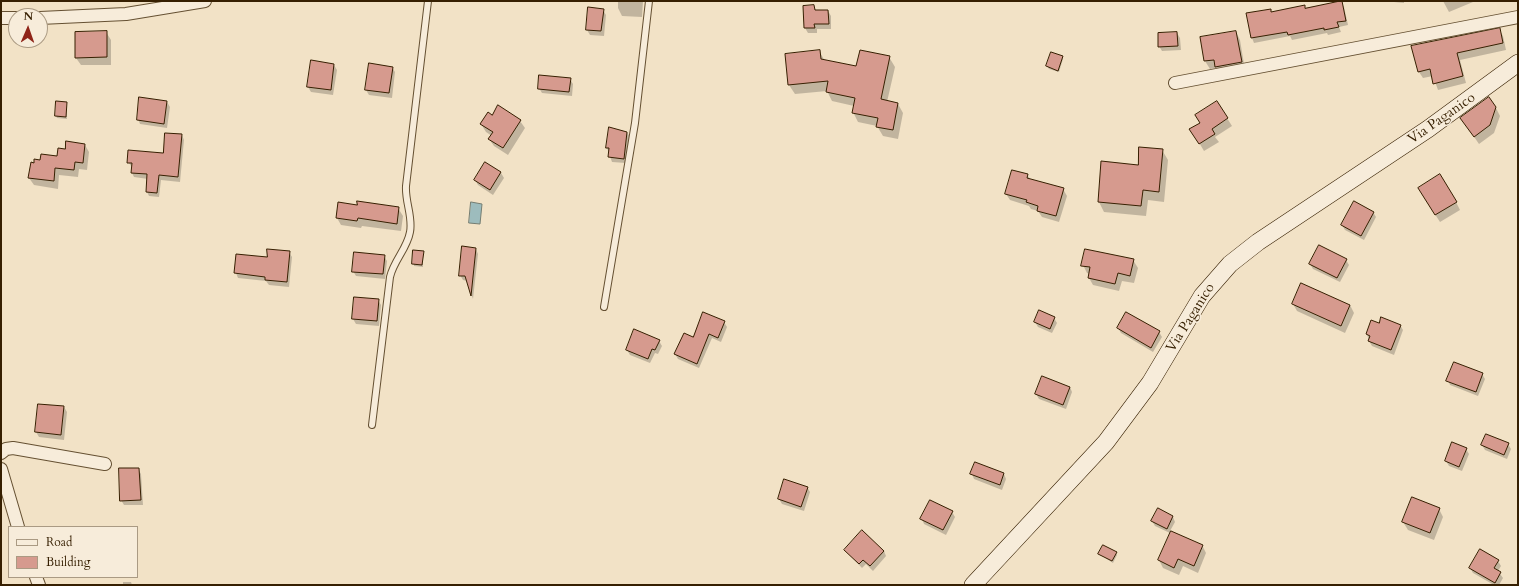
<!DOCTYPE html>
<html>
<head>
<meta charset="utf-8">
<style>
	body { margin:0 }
	#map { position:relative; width:1519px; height:586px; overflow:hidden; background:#f2e2c6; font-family:Cardo,serif }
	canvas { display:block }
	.frame { position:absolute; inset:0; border:2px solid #361f01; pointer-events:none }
	.legend { position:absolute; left:8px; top:526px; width:130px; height:52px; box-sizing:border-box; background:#f7ecda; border:1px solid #aa9a83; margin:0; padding:5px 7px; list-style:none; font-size:12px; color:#361f01 }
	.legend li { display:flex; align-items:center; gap:8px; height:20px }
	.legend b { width:20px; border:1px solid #aa9a83 }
	.north { position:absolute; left:8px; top:8px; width:40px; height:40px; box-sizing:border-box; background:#f7ecda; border:1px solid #aa9a83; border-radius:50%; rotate:2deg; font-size:11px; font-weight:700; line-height:16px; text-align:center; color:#361f01 }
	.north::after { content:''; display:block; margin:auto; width:14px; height:18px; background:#8f2418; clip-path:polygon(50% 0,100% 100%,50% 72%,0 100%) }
</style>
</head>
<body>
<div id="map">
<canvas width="1519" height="586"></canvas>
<div class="frame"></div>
<ul class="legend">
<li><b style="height:5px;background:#f7ecda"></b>Road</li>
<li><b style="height:11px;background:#d69a8e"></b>Building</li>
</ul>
<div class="north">N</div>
</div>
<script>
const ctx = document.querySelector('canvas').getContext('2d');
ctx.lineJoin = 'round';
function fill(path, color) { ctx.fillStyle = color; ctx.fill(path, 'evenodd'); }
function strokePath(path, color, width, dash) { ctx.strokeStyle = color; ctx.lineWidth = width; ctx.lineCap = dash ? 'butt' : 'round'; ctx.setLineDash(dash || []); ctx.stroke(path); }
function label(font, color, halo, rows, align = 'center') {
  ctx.font = font + ' Cardo,serif'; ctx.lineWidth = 3; ctx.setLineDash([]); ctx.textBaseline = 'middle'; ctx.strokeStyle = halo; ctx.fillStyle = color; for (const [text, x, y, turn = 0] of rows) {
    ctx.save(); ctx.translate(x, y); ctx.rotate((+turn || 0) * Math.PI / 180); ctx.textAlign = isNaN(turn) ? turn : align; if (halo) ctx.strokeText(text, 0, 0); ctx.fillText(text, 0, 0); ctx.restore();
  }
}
const water = new Path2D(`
	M471,202L482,204L480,224L469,223Z`);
const shadow = new Path2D(`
	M618,1H643L642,17L622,16L618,8Z
	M1393,1H1404V3L1394,2Z
	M1443,1H1473V2L1449,12Z
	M1341,2L1344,7L1348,25L1339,27L1341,32L1328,35L1327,33L1292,40L1290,36L1254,43L1252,38L1270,10L1272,13L1304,6L1306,9Z
	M814,6L816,11H828L831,16V29H817V33H808L805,28L804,7Z
	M603,10L606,15L604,36L590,35L587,30Z
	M1499,29L1503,36L1506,50L1460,60L1466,83L1438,90L1433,76L1423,78L1419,72Z
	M106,32L111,40V65H81L76,58Z
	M1236,32L1240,40L1245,70L1220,74L1216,68L1210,69L1205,61L1201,38Z
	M1177,33L1180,38L1181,50L1162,51L1159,46Z
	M819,51L825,61L857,67L889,57L895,67L887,102L898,104L903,113L898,139L883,136L877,126L858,122L853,112L854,106L832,101L827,91L795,94L789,85Z
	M1062,57L1063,59L1059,72L1049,69L1047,66Z
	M334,65L337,70L333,95L311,92L308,87Z
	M392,67L395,72L392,98L369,95L366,90Z
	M570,79L573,84L572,96L542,93L539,88Z
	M167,102L170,107L167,128L140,124L138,119Z
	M1217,102L1232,126L1215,137L1219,142L1204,151L1191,129L1201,123Z
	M66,103L67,119L57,118L56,116Z
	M1496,108L1500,116L1494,133L1479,144L1461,118Z
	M492,116L520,121L525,128L508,155L494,146L489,139L492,136L486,132L481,124Z
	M627,132L630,137L626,163L612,162L607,148Z
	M182,135L184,140L180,182L161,180L159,197L149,196L147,192L148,179L134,177L132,173V167L128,162L164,154Z
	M85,145L89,152L87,170L79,169L78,177L59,175L58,189L34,185L29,178L35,164L58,157L66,150Z
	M1162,150L1168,160L1164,202L1148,200L1146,216L1104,212L1099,202L1102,162L1138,166Z
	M485,163L501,173L504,178L493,195L478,185L475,180Z
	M1027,175L1030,179L1063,189L1067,196L1059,222L1042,217L1038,211L1031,209L1029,206L1010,200L1006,194Z
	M1423,196L1456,202L1460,210L1440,222Z
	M358,206L398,208L403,216L401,231L362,226L361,228L341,225L337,218Z
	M1373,212L1376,217L1364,240L1345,230L1342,225Z
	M476,249L478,254L473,299L467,281L463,280L460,275Z
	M289,252L292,257L289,287L269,285L266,281L238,278L236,273L268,259Z
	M414,252H423V267L414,266Z
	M384,256L387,261L385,279L356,276L353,271Z
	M1133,260L1138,268L1134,283L1122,281L1119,291L1093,285L1089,278L1090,274L1087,273L1083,265Z
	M1346,260L1349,265L1340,282L1313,269L1310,264Z
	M378,300L381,305L379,326L356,324L353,319Z
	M1293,304L1350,305L1354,313L1345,333L1297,311Z
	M1054,318L1057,323L1052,333L1038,327L1035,322Z
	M724,322L727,327L721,342L712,338L699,368L678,359L675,354L694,338Z
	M1379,324L1400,325L1403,330L1394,355L1372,346L1369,341L1367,334Z
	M1118,328L1159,332L1162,337L1153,352L1121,333Z
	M659,341L662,346L658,354L655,353L650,363L630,355L627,350Z
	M1482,374L1485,379L1478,396L1450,385L1448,380Z
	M1070,387L1072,392L1066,409L1039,399L1036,394Z
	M39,405L64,407L67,412L64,440L39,437L36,432Z
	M1508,444L1511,449L1507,459L1485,450L1482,445Z
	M1466,449L1469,454L1462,471L1449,466L1446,461Z
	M138,469L141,474L143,505H124L121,500Z
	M972,474H1004L1006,479L1002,490L974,479Z
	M807,487L810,492L804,511L782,504L779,499Z
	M1439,509L1443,517L1434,540L1408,530L1403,522Z
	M952,512L955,517L946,535L924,524L922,519Z
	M1173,517L1175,522L1170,531L1202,545L1206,553L1198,573L1183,566L1179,575L1163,568L1159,560L1170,533L1155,526L1152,521Z
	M845,550L884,551L886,556L873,571L866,564L862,568Z
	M1116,553L1117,555L1113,563L1099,554Z
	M1498,561L1501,566L1498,571L1503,578L1499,585H1494L1473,573L1470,568Z
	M123,582H131L132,585H123Z`);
const building = new Path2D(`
	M1342,1L1346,21L1337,22L1339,27L1324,30V28L1288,35L1287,32L1251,38L1246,13L1271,9V12L1305,5V8Z
	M814,5L815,10H828L829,24H814L815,28H804L803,6Z
	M588,7L604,9L601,31L586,30Z
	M1500,28L1503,43L1457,53L1463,76L1433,84L1430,69L1418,72L1411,46Z
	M107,31V57L75,58V32Z
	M1236,31L1242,62L1215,67L1214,60L1204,61L1200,37Z
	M1177,32L1178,46L1158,47V33Z
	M820,50L821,59L856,66L860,50L890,56L881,99L898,103L893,130L876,127L878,118L852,113L855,98L826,92L828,81L788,85L785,54Z
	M1051,52L1063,56L1058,71L1046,66Z
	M311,60L334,64L331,90L307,87Z
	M369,63L393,67L389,93L365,90Z
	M539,75L571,78L569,92L538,89Z
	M139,97L167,101L164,124L137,120Z
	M1489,97L1496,107L1490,125L1474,137L1460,118Z
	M56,101L67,102L66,117L55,116Z
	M1217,101L1228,118L1212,129L1215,134L1199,144L1189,129L1200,123L1195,115Z
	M498,105L521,120L503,148L488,139L493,132L480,124L488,112L492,115Z
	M609,127L627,132L624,159L608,157L609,148H606Z
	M165,133L182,134L178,177L159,175L157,193L146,192L147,174L131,173L132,163H127L128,150L163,153Z
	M66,141L85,144L83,163L75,162L74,170L55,168L54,181L28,178L31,162L34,163V159L40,160L41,154L57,156L58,148L65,149Z
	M1139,147L1163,149L1159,192L1143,190L1141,206L1098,202L1101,161L1138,165Z
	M485,162L501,172L490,190L474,180Z
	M1012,170L1028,174L1027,178L1064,188L1056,216L1037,211L1038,206L1026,202L1027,200L1005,194Z
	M1440,174L1457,202L1435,215L1418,188Z
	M357,201L399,207L397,224L358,218L357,221L336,218L338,202L357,205Z
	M1354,201L1374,212L1361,236L1341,225Z
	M1319,245L1347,259L1337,278L1309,264Z
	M462,246L476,248L471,296L465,276H459Z
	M267,249L290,251L287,282L265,280V277L234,273L236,254L267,257Z
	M1085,249L1134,259L1130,276L1118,273L1115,284L1088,278L1090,267L1081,266Z
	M413,250L424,251L422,265L412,264Z
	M354,252L385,255L383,274L352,272Z
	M1301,283L1350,305L1341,326L1292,304Z
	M354,297L379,299L377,321L352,319Z
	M1039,310L1055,317L1050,329L1034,322Z
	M703,312L725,321L718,338L709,334L697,364L674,354L684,333L693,337Z
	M1126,312L1160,331L1151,348L1117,328Z
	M1381,317L1401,325L1391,350L1368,341L1370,336L1366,334L1371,320L1379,323Z
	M634,329L660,340L655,350L652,349L648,359L626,350Z
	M1454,362L1483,373L1476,392L1446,381Z
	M1042,376L1070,387L1063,405L1035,394Z
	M38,404L64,406L61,435L35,432Z
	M1486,434L1509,443L1504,455L1481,445Z
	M1452,442L1467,448L1459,467L1445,461Z
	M975,462L1004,473L1000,485L970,474Z
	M119,468H139L141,500L120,501Z
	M784,479L808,487L801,507L778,499Z
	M1412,497L1440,508L1430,533L1402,522Z
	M930,500L953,511L943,530L920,519Z
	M1158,508L1173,516L1167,529L1151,521Z
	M862,530L884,551L870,566L863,560L859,564L844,550Z
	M1171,531L1203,545L1194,566L1178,559L1174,568L1158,560Z
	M1103,545L1117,552L1112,561L1098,554Z
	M1480,549L1499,560L1494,568L1501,572L1495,583L1469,568Z`);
const lane = new Path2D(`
	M604,307L635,123L649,1
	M372,425L390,277C394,260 407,249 410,232C413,217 405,202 406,186L428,1`);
const street = new Path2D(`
	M1,18H16
	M40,18L126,14L205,1
	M1175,83L1518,17
	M1,453L6,449L13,448L105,464
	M1,469L18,527
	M36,577L39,585`);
const secondary = new Path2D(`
	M973,585L1106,442L1150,383L1202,296L1230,264L1258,242L1428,129L1518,63`);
const streetNames = [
	["Via Paganico",1442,119,-35],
	["Via Paganico",1191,318,-58]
];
fill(water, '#9dbcbd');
strokePath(water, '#747d72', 1);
fill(shadow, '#0003');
fill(building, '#d69a8e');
strokePath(building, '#361f01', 1);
strokePath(lane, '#655032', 8);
strokePath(street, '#655032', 14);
strokePath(secondary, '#361f01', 18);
strokePath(lane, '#f7ecda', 6);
strokePath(street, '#f7ecda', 12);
strokePath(secondary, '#f7ecda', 17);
label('14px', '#361f01', '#f7ecda', streetNames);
</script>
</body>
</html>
